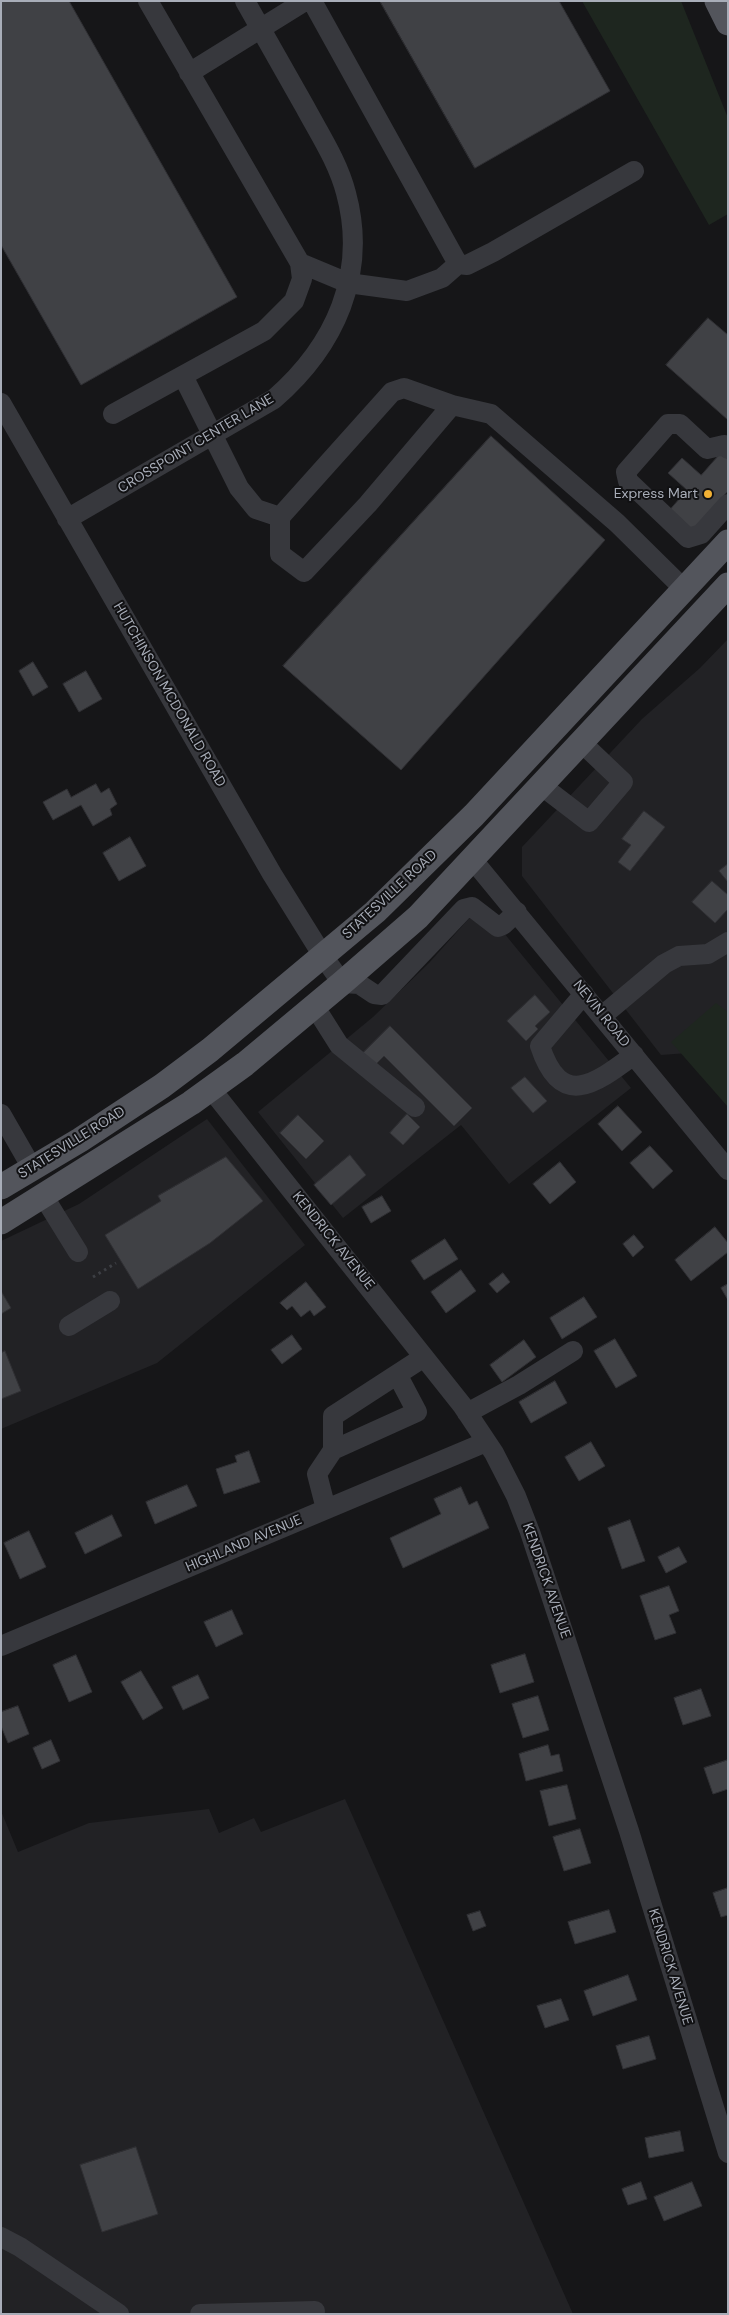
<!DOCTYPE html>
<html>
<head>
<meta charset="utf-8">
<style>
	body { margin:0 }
	#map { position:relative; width:729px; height:2315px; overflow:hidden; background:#161618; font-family:"DM Sans",sans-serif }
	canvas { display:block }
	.frame { position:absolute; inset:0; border:2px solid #a8adb8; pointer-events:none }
</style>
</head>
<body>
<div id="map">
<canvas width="729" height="2315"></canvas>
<div class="frame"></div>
</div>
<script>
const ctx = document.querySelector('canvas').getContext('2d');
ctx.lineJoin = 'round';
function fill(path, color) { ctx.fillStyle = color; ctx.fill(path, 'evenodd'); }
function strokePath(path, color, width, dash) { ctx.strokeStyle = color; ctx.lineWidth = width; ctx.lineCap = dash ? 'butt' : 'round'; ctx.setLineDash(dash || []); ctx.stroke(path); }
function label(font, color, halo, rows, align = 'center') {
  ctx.font = font + ' "DM Sans",sans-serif'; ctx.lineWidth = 4; ctx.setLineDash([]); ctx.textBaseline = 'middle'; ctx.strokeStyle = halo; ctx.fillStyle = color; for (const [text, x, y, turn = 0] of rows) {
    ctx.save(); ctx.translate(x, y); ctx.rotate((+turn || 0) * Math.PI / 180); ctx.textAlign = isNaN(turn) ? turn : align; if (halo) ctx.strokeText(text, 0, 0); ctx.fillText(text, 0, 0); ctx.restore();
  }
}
const built = new Path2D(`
	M728,639V1050L661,1055L522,876V847L642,719L700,668Z
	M481,905L631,1088L509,1184L461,1125L343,1218L258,1112L373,1017L429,963Z
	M207,1119L305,1245L157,1363L1,1429V1241L79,1204Z
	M345,1799L573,2314H1V1811L18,1852L89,1823L209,1809L219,1833L254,1818L261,1832Z`);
const green = new Path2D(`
	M582,1H681L728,118V214L709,225Z
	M716,1003L728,1012V1107L671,1042Z`);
const building = new Path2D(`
	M1,1H69L237,297L81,385L1,245Z
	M380,1H559L610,91L475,168Z
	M708,318L728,335V420L666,365Z
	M491,436L605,540L401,770L283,666Z
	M721,453L728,459V491L690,534L667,513L687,490L668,473L682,458L701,475Z
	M33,662L48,687L33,696L19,671Z
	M86,671L102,699L79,712L63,684Z
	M96,784L101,793L109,788L117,804L110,809L112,815L93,826L81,805L53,820L43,802L67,789L71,797Z
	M644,811L665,827L630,871L618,862L631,845L622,839Z
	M130,837L146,866L119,881L103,853Z
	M728,864V882L719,871Z
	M712,881L728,895V909L715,923L692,902Z
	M535,995L550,1012L535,1026L538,1029L526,1041L507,1021Z
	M390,1026L472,1108L454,1126L384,1056L375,1065L363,1053Z
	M525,1077L547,1101L533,1113L511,1088Z
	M618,1106L642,1132L622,1151L598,1124Z
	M407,1114L420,1127L403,1145L390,1133Z
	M298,1115L324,1141L306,1159L280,1133Z
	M650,1146L673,1171L653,1189L630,1163Z
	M350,1155L366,1175L331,1205L314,1185Z
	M226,1157L263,1201L210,1243L138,1289L105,1235L161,1201L158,1196Z
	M560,1162L576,1182L550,1204L533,1184Z
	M382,1196L391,1211L371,1223L362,1207Z
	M715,1227L728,1243V1252L691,1281L675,1260Z
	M634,1235L644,1247L633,1257L623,1244Z
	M445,1239L458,1259L424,1280L411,1261Z
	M461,1270L476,1291L446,1313L431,1292Z
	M503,1273L510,1282L497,1293L489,1284Z
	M306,1282L326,1307L314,1316L310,1310L301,1317L292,1306L287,1310L280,1303Z
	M728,1284V1300L721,1288Z
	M1,1291L11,1308L1,1314Z
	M584,1297L597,1317L562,1339L550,1318Z
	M292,1335L302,1349L282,1364L271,1350Z
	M615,1339L637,1376L616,1388L594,1351Z
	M524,1340L536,1357L502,1382L490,1365Z
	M5,1351L21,1391L1,1399V1353Z
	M555,1381L567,1403L531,1423L519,1402Z
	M591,1442L605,1466L579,1481L565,1457Z
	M249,1451L260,1482L224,1494L216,1469L237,1462L235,1456Z
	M187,1485L197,1506L155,1524L146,1502Z
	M461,1487L469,1505L477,1501L489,1528L403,1568L390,1538L441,1514L434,1499Z
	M112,1515L122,1536L85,1554L75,1533Z
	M630,1520L645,1561L622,1569L608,1528Z
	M29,1531L46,1567L20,1579L4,1543Z
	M679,1547L687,1562L666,1573L658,1557Z
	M669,1586L679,1611L669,1615L676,1633L655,1640L640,1596Z
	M232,1610L243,1634L216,1647L204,1622Z
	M525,1654L534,1682L500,1693L491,1665Z
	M76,1655L92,1692L69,1702L53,1665Z
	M141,1671L163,1708L143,1720L121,1682Z
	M198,1675L209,1698L183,1710L172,1687Z
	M701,1689L711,1716L683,1725L674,1698Z
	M538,1696L549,1730L523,1738L512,1704Z
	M18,1706L29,1734L8,1743L1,1726V1712Z
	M51,1740L60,1761L42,1769L33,1748Z
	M548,1745L551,1756L559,1754L563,1771L526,1781L519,1754Z
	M728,1760V1789L713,1794L704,1768Z
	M567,1785L576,1819L549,1826L540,1791Z
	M580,1829L591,1863L564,1871L553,1837Z
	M728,1888V1915L721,1917L713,1893Z
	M609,1910L616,1932L575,1944L568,1922Z
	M480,1911L486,1926L473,1931L467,1915Z
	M628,1975L637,2000L593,2016L584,1991Z
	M561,1999L569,2020L545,2028L537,2006Z
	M649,2036L656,2059L623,2069L616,2046Z
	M680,2131L684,2151L649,2158L645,2138Z
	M136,2147L158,2214L102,2232L80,2165Z
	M641,2182L647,2199L628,2205L622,2189Z
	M692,2182L702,2206L664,2221L654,2197Z`);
const path = new Path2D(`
	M93,1277L116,1263`);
const minor = new Path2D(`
	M312,1L458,264L467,265L493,252L634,171
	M189,73L305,1
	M300,263L348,283L407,291L442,278L458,264
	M183,376L239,488L256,509L280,517
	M1,403L272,874L323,956L342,983L359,984L374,994L382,995L464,909L472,907L498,927L503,925L517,912
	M452,405L368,504L304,572L280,554V517L392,392L404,388L452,405L491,414L617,523L684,589
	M113,414L264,331L294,301L302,279L300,263L148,1
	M728,449L724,445L707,449L680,424H668L626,472L628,481L688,538L701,534L728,504
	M67,519L274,399C335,346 368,274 346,193C338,162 320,135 305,107C285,72 265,37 245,1
	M542,786L589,822L623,782L582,743
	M472,859L728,1170
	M584,994L540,1046C561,1110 595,1084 634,1055
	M315,1007L339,1045L415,1107
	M602,1016L664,964L679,956L708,954L728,942
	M211,1089L462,1405L494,1453L516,1496L530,1532L629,1831L728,2153
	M1,1114L32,1168
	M44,1197L78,1252
	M69,1326L110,1301
	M467,1413L519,1385L573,1351
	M333,1450L417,1412L398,1376
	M326,1509L317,1474L333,1450V1416L424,1357
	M1,1646L486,1442
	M1,2237L20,2247L119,2314
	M200,2314L315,2311`);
const major = new Path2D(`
	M717,1L728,23
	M1,1187L80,1140L162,1086L210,1050L375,912L474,815L728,542
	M1,1222L191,1103L245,1064L342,983L418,917L728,585`);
const markers = [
	[708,494,5,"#f2b134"]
];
const streetNames = [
	["CROSSPOINT CENTER LANE",196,444,-31],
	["HUTCHINSON MCDONALD ROAD",169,695,60],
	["STATESVILLE ROAD",390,895,-43],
	["NEVIN ROAD",601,1014,51],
	["STATESVILLE ROAD",72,1143,-32],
	["KENDRICK AVENUE",333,1241,51],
	["HIGHLAND AVENUE",244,1544,-23],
	["KENDRICK AVENUE",546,1581,71],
	["KENDRICK AVENUE",670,1967,73]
];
const poiNames = [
	["Express Mart",698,494]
];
fill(built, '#222225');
fill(green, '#1e261f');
fill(building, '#404145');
strokePath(building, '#303034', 1);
strokePath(path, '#3d3f44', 3, [2.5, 4]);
strokePath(minor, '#37383d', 20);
strokePath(major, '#53555c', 25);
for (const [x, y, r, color] of markers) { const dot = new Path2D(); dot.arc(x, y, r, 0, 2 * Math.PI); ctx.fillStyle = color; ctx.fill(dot); strokePath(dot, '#111113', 2); }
label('14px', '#a8adb8', '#111113', streetNames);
label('14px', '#a8adb8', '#111113', poiNames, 'right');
</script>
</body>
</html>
